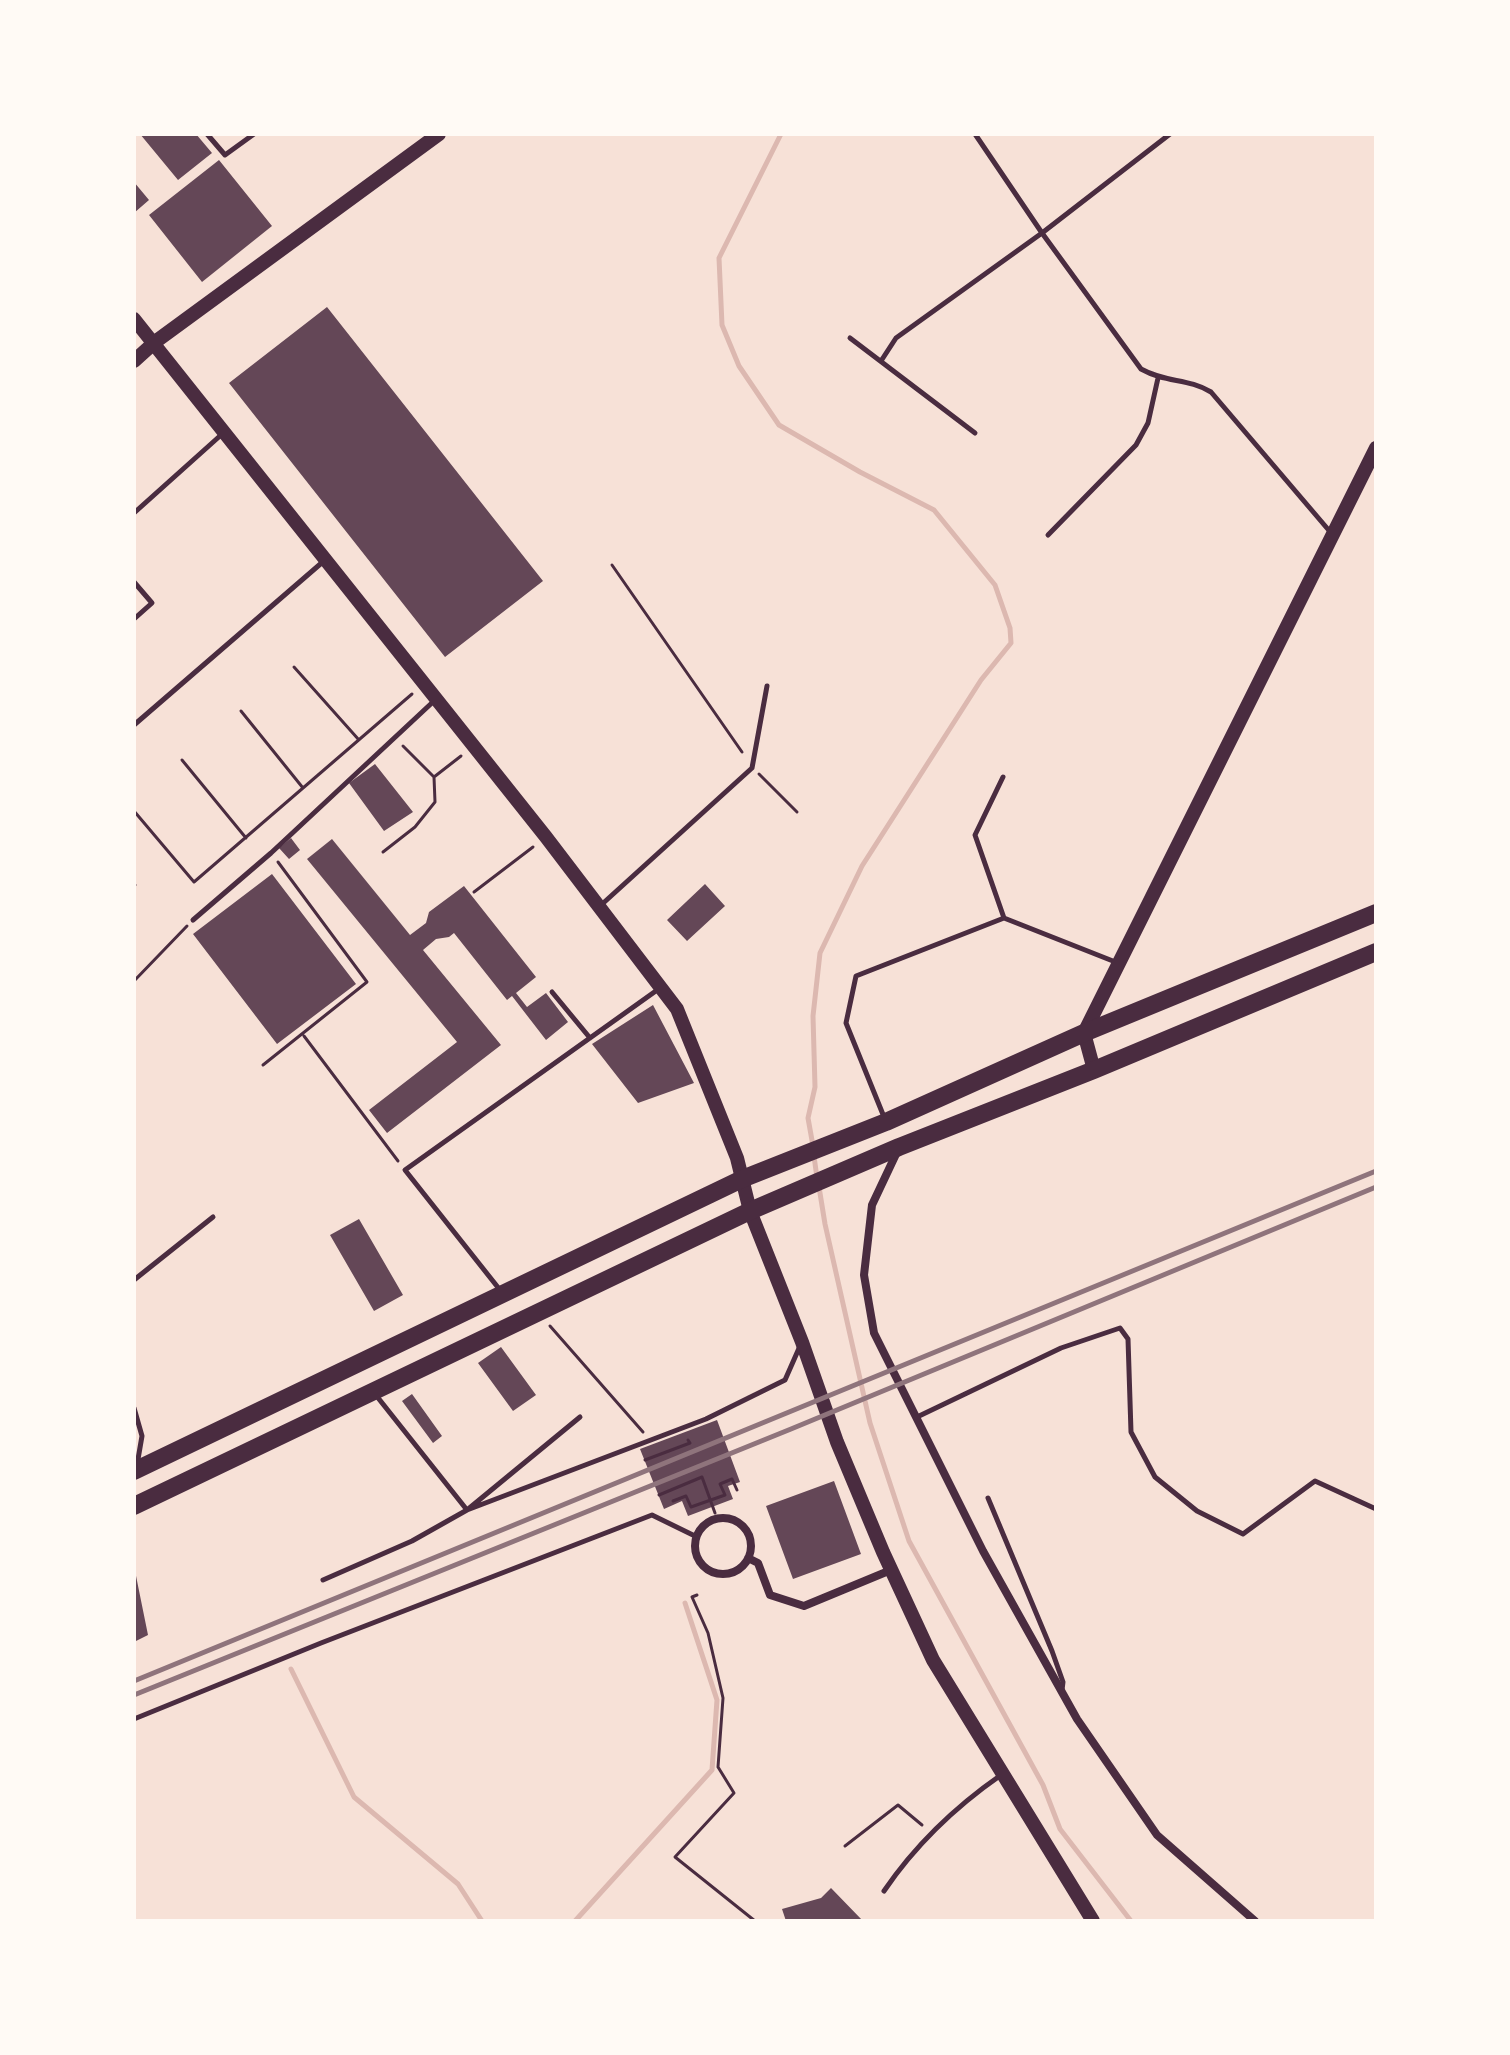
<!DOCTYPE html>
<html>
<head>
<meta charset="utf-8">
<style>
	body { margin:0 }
	#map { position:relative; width:1510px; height:2055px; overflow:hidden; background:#f7e1d7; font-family:Poppins,sans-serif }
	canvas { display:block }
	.frame { position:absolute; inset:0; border:136px solid #fffaf5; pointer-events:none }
</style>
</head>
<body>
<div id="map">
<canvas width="1510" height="2055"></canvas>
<div class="frame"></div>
</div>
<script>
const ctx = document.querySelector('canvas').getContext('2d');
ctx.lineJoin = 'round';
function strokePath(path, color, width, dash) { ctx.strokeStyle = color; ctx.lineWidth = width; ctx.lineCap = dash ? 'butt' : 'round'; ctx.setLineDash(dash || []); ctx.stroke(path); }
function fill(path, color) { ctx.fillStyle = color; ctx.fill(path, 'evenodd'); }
const stream = new Path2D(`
	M781,134L719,258L722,325L739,366L779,425L860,472L934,510L995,585L1010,628L1011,643L981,680L862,866L820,953L813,1016L815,1087L808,1118L813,1146
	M814,1156L817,1178
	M819,1187L825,1224L870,1423L909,1541L1043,1785L1060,1829L1131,1921
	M291,1669L354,1797L458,1884L482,1921
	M575,1921L712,1770L717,1700L685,1603`);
const building = new Path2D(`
	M140,134H196L212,153L178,180Z
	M219,160L272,226L202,282L149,215Z
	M134,182L149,200L134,213Z
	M327,307L543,581L445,657L229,383Z
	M375,764L413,812L384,831L349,783Z
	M291,838L300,850L289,859L279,848Z
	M332,839L410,935L426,923L429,912L464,886L536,977L516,993L527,1007L546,993L568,1022L546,1040L512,996L507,1000L454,933L449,937L436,939L423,950L501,1045L387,1133L369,1110L457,1042L307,859Z
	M272,874L356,984L277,1044L193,934Z
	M705,884L725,906L687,941L667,920Z
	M653,1005L694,1083L638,1103L592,1044Z
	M359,1219L403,1295L374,1311L330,1235Z
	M501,1347L536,1395L513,1411L478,1363Z
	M412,1394L442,1436L433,1443L402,1401Z
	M717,1420L740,1482L728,1486L733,1499L688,1516L682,1501L664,1509L640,1449Z
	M834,1481L861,1554L793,1579L766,1506Z
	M134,1566L148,1635L134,1642Z
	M831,1888L863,1921H786L782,1909L821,1898Z`);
const path = new Path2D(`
	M612,565L742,752
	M294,667L359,740
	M241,711L303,788
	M182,760L246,838
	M759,774L797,812
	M434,777L461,756
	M134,811L194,882L412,694
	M383,852L415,827L435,802L434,777L403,746
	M134,886L135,885
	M474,892L533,847
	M134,981L187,926
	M304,1036L398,1161
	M263,1065L367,982L278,862
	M550,1326L643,1432
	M645,1460L690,1443L688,1440
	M659,1495L702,1477L715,1513
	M673,1501L686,1496L691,1507L725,1495L720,1484L732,1479L737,1490
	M697,1595L692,1597L708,1633L723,1698L718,1767L734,1793L675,1857L755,1921
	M845,1846L898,1805L922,1825`);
const service = new Path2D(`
	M207,134L225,155L254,134
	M975,134L1042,233L1141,369C1166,383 1188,378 1211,392L1332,534
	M850,338L975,433
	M881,361L896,338L1042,233L1170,134
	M134,513L221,435
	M1048,535L1136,445L1148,423L1158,378
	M134,582L152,603L134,619
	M134,725L325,560
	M600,906L752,768L767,686
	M1004,918L1118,963
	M193,920L271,853L435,700
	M552,992L590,1038
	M884,1117L846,1023L856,976L1004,918L975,835L1003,777
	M134,1280L213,1217
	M500,1290L405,1170L660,988
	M375,1394L467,1510L580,1417
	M134,1408L142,1436L137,1465
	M917,1417L1061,1348L1120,1328L1128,1339L1131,1432L1155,1477L1197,1511L1243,1534L1315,1481L1376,1509
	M988,1498L1052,1651L1063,1682L1062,1690
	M323,1580L412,1541L467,1510L706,1419L785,1380L800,1346
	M134,1719L321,1643L652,1515L697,1537
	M884,1891C916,1844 955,1807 1001,1775`);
const minor = new Path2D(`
	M897,1152L872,1205L864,1275L874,1333L983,1551L1077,1719L1157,1835L1255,1921
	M695 1546a28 28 0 1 1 56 0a28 28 0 1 1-56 0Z
	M748,1558L758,1563L770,1595L804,1606L891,1570`);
const tertiary = new Path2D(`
	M134,319L546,837L677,1009L737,1158L750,1211L802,1342L837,1442L883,1552L933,1660L1093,1921
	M134,361L155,342L439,134
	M1094,1070L1084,1033L1376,448`);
const primary = new Path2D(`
	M134,1471L742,1179L886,1122L1084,1033L1376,913
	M134,1506L750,1211L899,1147L1094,1070L1376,952`);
const rail = new Path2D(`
	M134,1681L1376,1171
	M134,1695L791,1429L1376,1187`);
strokePath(stream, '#dcb8b0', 5);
fill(building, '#644757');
strokePath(path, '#4a2c40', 3);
strokePath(service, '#4a2c40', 5);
strokePath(minor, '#4a2c40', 8);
strokePath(tertiary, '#4a2c40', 14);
strokePath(primary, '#4a2c40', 18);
strokePath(rail, '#8f747c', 5);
</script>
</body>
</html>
